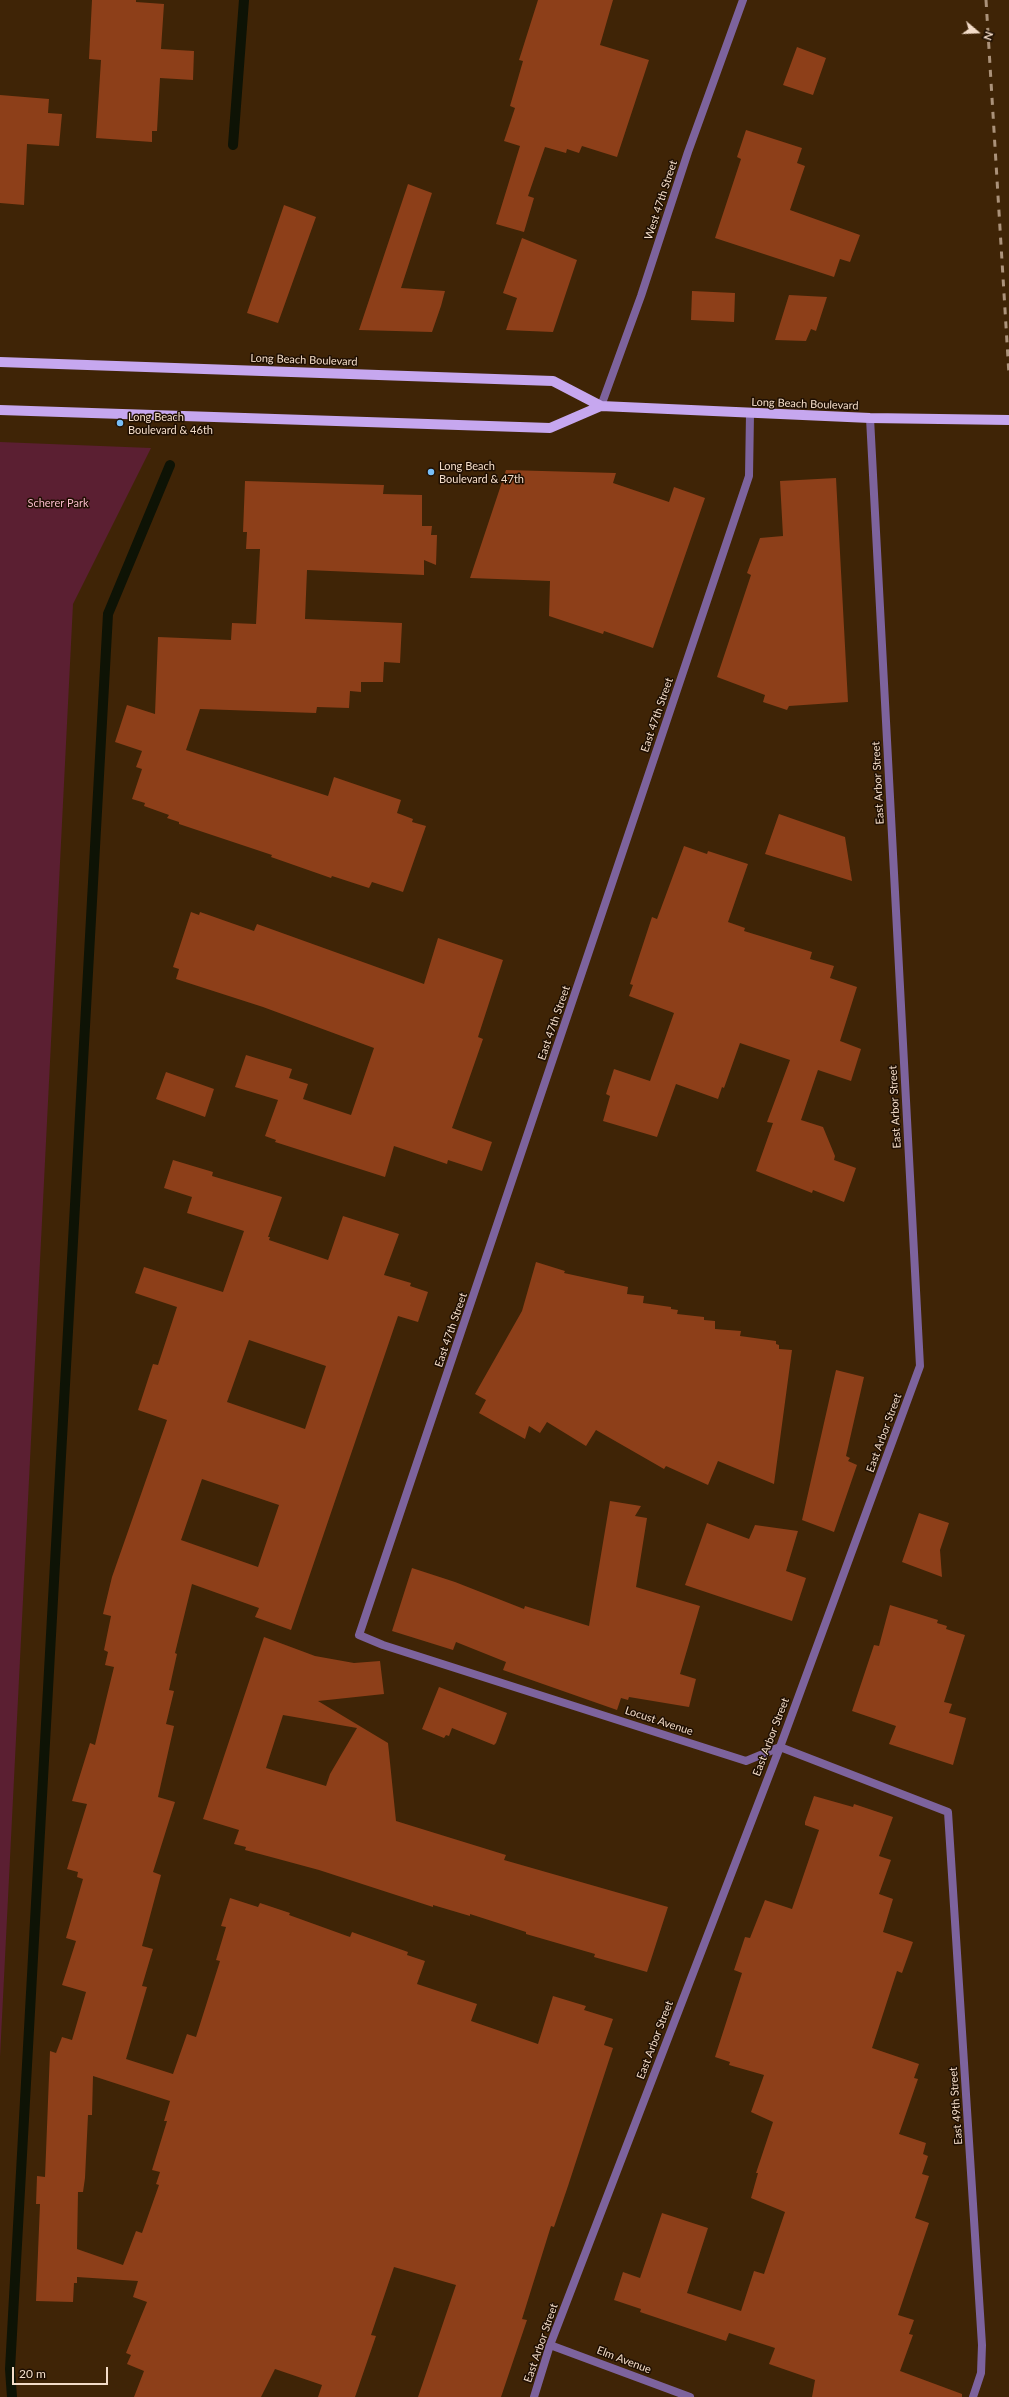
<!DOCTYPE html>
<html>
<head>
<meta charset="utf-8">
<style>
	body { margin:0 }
	#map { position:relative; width:1009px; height:2397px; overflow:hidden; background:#3f2406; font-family:Lato,sans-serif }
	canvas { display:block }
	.north { position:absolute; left:957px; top:12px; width:40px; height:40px; -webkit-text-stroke:3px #1f0f02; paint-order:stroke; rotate:109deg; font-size:11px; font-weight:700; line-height:16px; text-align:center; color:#f3dcc8 }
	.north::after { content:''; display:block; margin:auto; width:14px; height:18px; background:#f3dcc8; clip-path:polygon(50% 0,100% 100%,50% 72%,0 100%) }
	.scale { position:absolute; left:12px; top:2367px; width:96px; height:18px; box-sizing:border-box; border:2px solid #f3dcc8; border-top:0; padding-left:5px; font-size:12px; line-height:14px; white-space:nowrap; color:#f3dcc8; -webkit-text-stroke:3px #1f0f02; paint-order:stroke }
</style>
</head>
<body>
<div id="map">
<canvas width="1009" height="2397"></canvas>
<div class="north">N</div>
<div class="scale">20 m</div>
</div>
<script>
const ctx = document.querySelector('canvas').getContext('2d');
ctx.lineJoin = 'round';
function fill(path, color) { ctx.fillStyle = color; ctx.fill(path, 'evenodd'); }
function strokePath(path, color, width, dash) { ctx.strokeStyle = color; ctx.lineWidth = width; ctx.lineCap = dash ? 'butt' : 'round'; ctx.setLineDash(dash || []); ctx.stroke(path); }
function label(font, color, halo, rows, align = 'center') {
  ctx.font = font + ' Lato,sans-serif'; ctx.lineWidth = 3; ctx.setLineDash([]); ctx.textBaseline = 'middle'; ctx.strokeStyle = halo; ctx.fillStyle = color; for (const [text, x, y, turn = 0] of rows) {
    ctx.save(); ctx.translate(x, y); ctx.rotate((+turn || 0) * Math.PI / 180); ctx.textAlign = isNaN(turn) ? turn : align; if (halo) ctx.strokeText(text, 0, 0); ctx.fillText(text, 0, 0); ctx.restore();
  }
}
const green = new Path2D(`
	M0,442L151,448L73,604L0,2057Z`);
const stream = new Path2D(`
	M233,145L244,0
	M12,2397L10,2369L108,614L170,465`);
const building = new Path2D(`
	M92,0H136V2L164,4L161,49L194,51L193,80L160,78L157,131H152V142L96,138L101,60L89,59Z
	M538,0H613L600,45L649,60L617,157L582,146L579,153L567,149L566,153L545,147L528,196L534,198L524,232L496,224L520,146L504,141L515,108L510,106L523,61L519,60Z
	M797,47L826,58L813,95L783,85Z
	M0,95L49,99L48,113L62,114L59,146L27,144L24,205L0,203Z
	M746,130L802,148L797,163L805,166L790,210L860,235L850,262L840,259L834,277L715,238L741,159L737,157Z
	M408,184L432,193L401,288L445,291L441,306L432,332L359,330Z
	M284,205L316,217L278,323L247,313Z
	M522,238L577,260L553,332L506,330L517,298L503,293Z
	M692,291L735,293L734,322L691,320Z
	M789,295L827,297L816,331L811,329L806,341L775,340Z
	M506,470L616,473L613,483L669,502L674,487L705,498L653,648L604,631L603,634L549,616L550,581L470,578Z
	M836,478L848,702L789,706L787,710L763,702L765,695L717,677L751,575L747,573L760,538L783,536L780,481Z
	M245,481L384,485L383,494L422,495V526H432L431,535H437L436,565L424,560V575L307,570L305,619L402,623L400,663L384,662L383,682H361V692L350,691L349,708L317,707L316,713L200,709L186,750L328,796L334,777L401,800L397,813L413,819L412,822L426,826L403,892L372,882L369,888L332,876L331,878L271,857L272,855L179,824V822L167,818L169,815L144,806L145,803L132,799L142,769L136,767L142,751L115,742L127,705L155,714L158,637L231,640L232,623L256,624L260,549H246L247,532H243Z
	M779,814L845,837L852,881L765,854Z
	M684,846L707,854L708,851L748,864L728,922L745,928L744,931L812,952L810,959L834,966L830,978L857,987L840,1041L861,1049L851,1081L818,1070L801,1120L823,1127L835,1156L834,1160L856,1168L844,1202L813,1190L812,1193L756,1171L773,1123L767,1122L790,1060L740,1043L724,1088L722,1087L718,1099L676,1084L657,1137L603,1121L610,1096L606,1094L614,1069L650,1081L674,1013L629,996L633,985L630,984L652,917L657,919Z
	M191,912L199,915L200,912L254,931L257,924L424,984L438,938L503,960L478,1037L483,1039L452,1128L492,1142L482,1171L448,1160L447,1164L394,1146L385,1177L275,1142L276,1140L265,1136L278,1100L235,1087L246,1055L292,1069L289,1078L308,1084L303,1099L351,1115L374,1048L263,1007L176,979L179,969L173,967Z
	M166,1072L214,1089L205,1117L156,1099Z
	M173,1160L213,1172L212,1176L282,1197L268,1237H270L269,1240L328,1260L343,1216L399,1234L384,1275L411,1283L410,1286L428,1292L418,1322L398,1316L291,1630L255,1617L259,1608L192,1584L175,1653L177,1654L169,1690L174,1691L166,1724L174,1726L158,1797L175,1802L153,1872L161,1875L142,1946L153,1949L142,1986L147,1987L126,2059L173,2074L187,2034L196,2037L220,1961L216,1960L226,1927L221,1926L230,1898L258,1907L260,1903L290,1913L289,1915L350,1937L352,1932L408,1952L407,1955L425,1961L417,1984L477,2004L471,2021L538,2044L553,1996L586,2006L584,2010L613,2019L604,2045L613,2048L568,2186L554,2227L551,2226L522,2319L527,2320L501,2397H418L456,2285L394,2267L371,2335L376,2336L355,2397H318L322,2385L275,2369L261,2397H134L144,2371L127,2364L131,2355L126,2353L147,2302L133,2297L138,2281L77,2277V2283H74L73,2302L36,2301L40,2204H36L37,2176L45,2177L50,2051L56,2053L62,2037L72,2040L86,1992L62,1985L76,1941L66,1938L83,1879L77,1877L78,1872L67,1869L87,1804L72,1801L90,1743L95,1745L114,1667L105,1665L108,1652L104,1650L111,1616L103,1614L112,1577L167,1420L138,1410L153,1364L158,1365L177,1307L135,1293L144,1267L223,1292L244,1231L187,1213L192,1197L164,1188ZM249,1340L326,1366L305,1429L227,1402ZM202,1479L279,1505L258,1567L181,1540ZM93,2076L170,2101L164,2121H167L152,2170L160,2172L156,2184L159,2185L142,2233L136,2231L123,2265L77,2249L78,2192H83L85,2178L88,2115H92Z
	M536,1262L565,1271L564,1273L628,1287L627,1294L644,1296L643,1303L671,1307V1309L678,1310L677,1314L704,1317V1320L715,1321V1329L741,1331L740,1336L776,1341V1344L779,1345V1349L792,1350L774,1484L718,1461L708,1485L666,1466L664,1469L596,1430L586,1446L547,1422L540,1433L529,1426L525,1439L479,1413L486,1400L475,1394L522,1311Z
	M836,1370L864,1377L846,1456L850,1458L848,1461L857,1465L834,1532L802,1520Z
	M610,1501L641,1506L635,1516L647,1518L636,1587L700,1606L680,1674L696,1679L689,1707L629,1697L628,1700L621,1698L617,1710L503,1670L506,1662L456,1642L453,1650L392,1631L412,1568L455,1582L524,1609L525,1606L589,1626Z
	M919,1513L949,1523L940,1550L942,1577L902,1562Z
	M707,1523L749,1539L755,1525L798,1531L786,1571L806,1578L792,1621L685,1585Z
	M890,1605L938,1620L937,1623L947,1626L946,1629L965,1635L944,1702L952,1704L949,1713L966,1718L953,1765L889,1744L896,1726L852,1711L874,1645L879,1646Z
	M264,1637L315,1656L354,1663L380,1661L384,1694L318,1701L388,1743L396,1821L506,1855L504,1860L668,1907L647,1972L594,1957L595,1954L526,1934V1932L470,1914V1916L433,1905V1907L319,1870L245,1850L246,1847L234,1844L239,1830L203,1819ZM283,1715L357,1728L330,1774L326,1786L266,1768Z
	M439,1687L507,1713L496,1743L494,1745L452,1728L449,1736L446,1735L444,1738L422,1729Z
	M814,1796L853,1807L854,1804L893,1817L879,1856L891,1860L879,1894L893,1899L883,1932L913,1942L902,1973L897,1971L872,2048L919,2064L914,2078L918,2079L899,2134L926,2143L923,2154L928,2156L922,2174L929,2176L915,2218L929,2223L898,2315L914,2320L909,2334L913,2335L900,2371L962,2394V2397H812L815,2380L769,2364L775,2348L729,2333L726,2341L640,2312L641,2309L614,2300L623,2272L640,2278L662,2213L708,2228L687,2293L741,2311L754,2271L764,2274L785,2212L751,2198L758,2173H756L773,2122L751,2112L764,2075L729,2065L730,2062L715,2057L742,1973L734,1970L745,1937L750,1938L765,1900L792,1909L819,1830L805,1825V1822Z`);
const minor = new Path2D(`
	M601,406L641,296L688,152L743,0
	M750,414L749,476L359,1635L383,1645L746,1761L780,1747L948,1812L982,2345L981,2373L973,2397
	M550,2345L690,2397
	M534,2397L550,2345L780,1747L920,1366L870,418`);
const primary = new Path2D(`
	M0,362L553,381L601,406L870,418L1009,420
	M0,410L550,428L601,406`);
const rail = new Path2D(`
	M986,0L1009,375`);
const markers = [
	[120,423,4,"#78bff8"],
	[431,472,4,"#78bff8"]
];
const streetNames = [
	["West 47th Street",661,200,-72],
	["Long Beach Boulevard",304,360,2],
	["Long Beach Boulevard",805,404,2],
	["East 47th Street",657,715,-71],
	["East Arbor Street",878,783,-93],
	["East 47th Street",554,1023,-71],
	["East Arbor Street",895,1107,-93],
	["East 47th Street",451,1330,-71],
	["East Arbor Street",884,1433,-70],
	["Locust Avenue",659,1721,18],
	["East Arbor Street",771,1737,-69],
	["East Arbor Street",655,2040,-69],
	["East 49th Street",956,2106,-94],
	["East Arbor Street",541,2343,-71],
	["Elm Avenue",624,2360,21]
];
const poiNames = [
	["Long Beach",128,417],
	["Boulevard & 46th",128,430],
	["Long Beach",439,466],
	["Boulevard & 47th",439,479]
];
const parkNames = [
	["Scherer Park",58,503]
];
fill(green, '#5b1f32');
strokePath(stream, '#0e1305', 10);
fill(building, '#8d3f19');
strokePath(minor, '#7d639d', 8);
strokePath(primary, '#c6a7ef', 10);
strokePath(rail, '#ab927a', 3, [7, 7]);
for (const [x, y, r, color] of markers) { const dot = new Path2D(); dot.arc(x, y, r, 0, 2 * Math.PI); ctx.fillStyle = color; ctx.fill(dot); strokePath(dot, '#1f0f02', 1.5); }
label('11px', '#f3dcc8', '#1f0f02', streetNames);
label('11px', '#f3dcc8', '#1f0f02', poiNames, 'left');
label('11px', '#f6bac8', '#1f0f02', parkNames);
</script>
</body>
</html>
